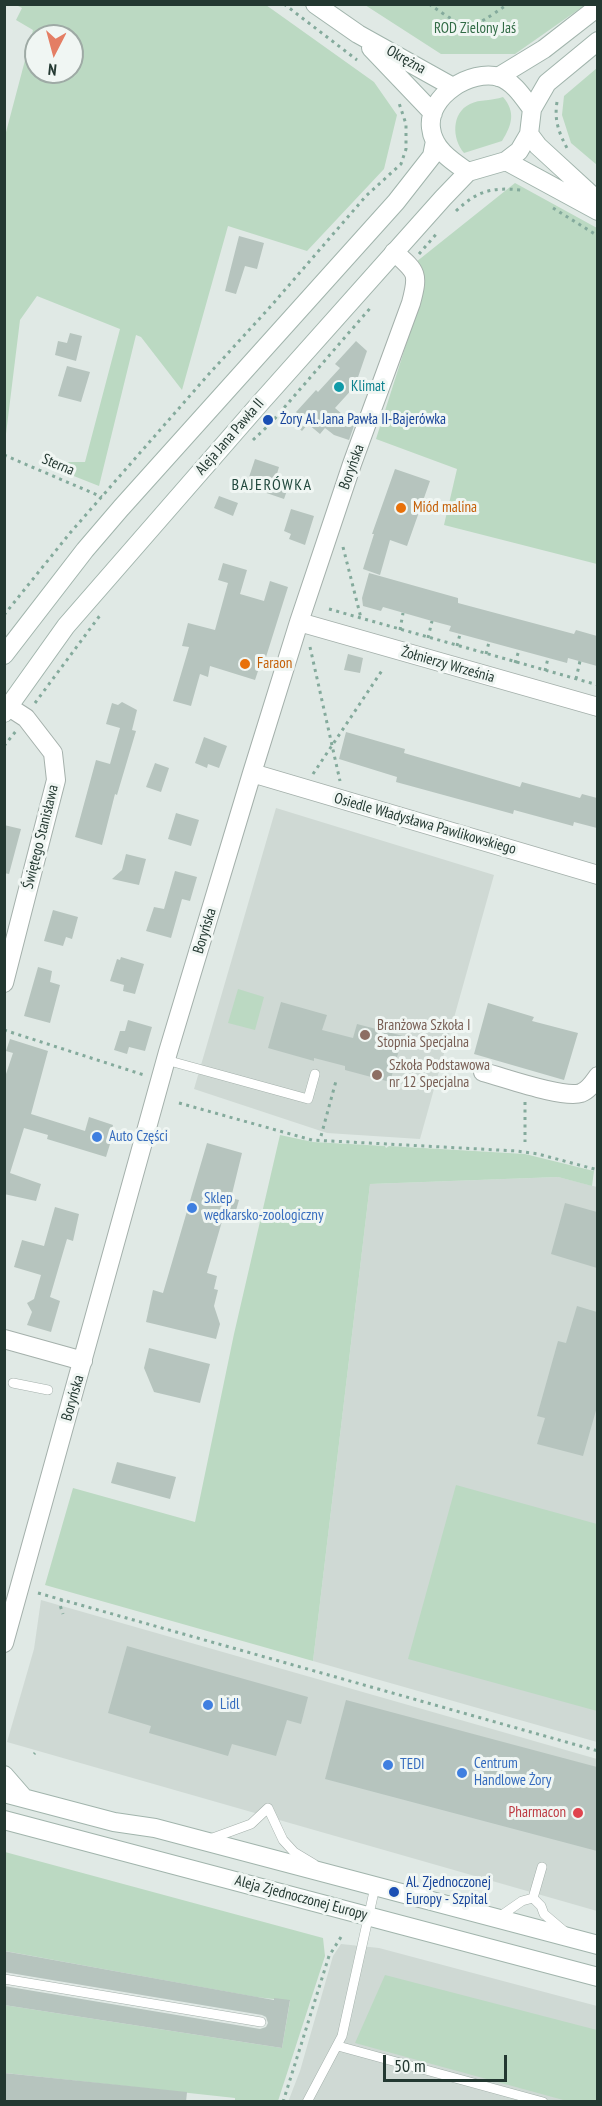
<!DOCTYPE html>
<html>
<head>
<meta charset="utf-8">
<style>
	body { margin:0 }
	#map { position:relative; width:602px; height:2106px; overflow:hidden; background:#e0e9e5; font-family:"PT Sans Narrow",sans-serif }
	canvas { display:block }
	.frame { position:absolute; inset:0; border:6px solid #233831; pointer-events:none }
	.north { position:absolute; left:24px; top:24px; width:60px; height:60px; box-sizing:border-box; background:#f0f6f3; border:2px solid #9eaaa5; border-radius:50%; rotate:186deg; font-size:16px; font-weight:700; line-height:24px; text-align:center; color:#233831 }
	.north::after { content:''; display:block; margin:auto; width:21px; height:27px; background:#e47e64; clip-path:polygon(50% 0,100% 100%,50% 72%,0 100%) }
	.scale { position:absolute; left:383px; top:2055px; width:124px; height:27px; box-sizing:border-box; border:3px solid #233831; border-top:0; padding-left:8px; font-size:18px; line-height:21px; white-space:nowrap; color:#233831; -webkit-text-stroke:4px #f0f6f3; paint-order:stroke }
</style>
</head>
<body>
<div id="map">
<canvas width="602" height="2106"></canvas>
<div class="frame"></div>
<div class="north">N</div>
<div class="scale">50 m</div>
</div>
<script>
const ctx = document.querySelector('canvas').getContext('2d');
ctx.lineJoin = 'round';
function fill(path, color) { ctx.fillStyle = color; ctx.fill(path, 'evenodd'); }
function strokePath(path, color, width, dash) { ctx.strokeStyle = color; ctx.lineWidth = width; ctx.lineCap = dash ? 'butt' : 'round'; ctx.setLineDash(dash || []); ctx.stroke(path); }
function label(font, color, halo, rows, align = 'center') {
  ctx.font = font + ' "PT Sans Narrow",sans-serif'; ctx.lineWidth = 6; ctx.setLineDash([]); ctx.textBaseline = 'middle'; ctx.strokeStyle = halo; ctx.fillStyle = color; for (const [text, x, y, turn = 0] of rows) {
    ctx.save(); ctx.translate(x, y); ctx.rotate((+turn || 0) * Math.PI / 180); ctx.textAlign = isNaN(turn) ? turn : align; if (halo) ctx.strokeText(text, 0, 0); ctx.fillText(text, 0, 0); ctx.restore();
  }
}
const built = new Path2D(`
	M276,808L494,875L420,1139L327,1133L194,1089Z
	M558,1177L597,1187V1742L313,1661L370,1184Z
	M41,1600L597,1759V1911L7,1742L34,1649Z
	M341,1944L379,1948L597,2006V2101L288,2102L300,2071L333,1956Z`);
const green = new Path2D(`
	M16,5H266L374,82L397,115L384,169L307,251L228,226L182,390L141,337L136,335L99,486L56,469L47,462H85L120,329L37,296L20,320L5,442V136L33,30L16,20L22,8ZM36,36H72V72H36Z
	M365,5H585L515,54H441Z
	M597,68V165L571,143L562,115L564,96Z
	M503,97C516,112 512,125 502,141L464,153C452,139 451,113 470,104C480,99 492,101 503,97Z
	M515,183L597,228V564L444,525L457,469L376,439L425,285L416,262Z
	M238,989L264,997L255,1030L228,1023Z
	M280,1135L313,1142L385,1146L386,1148L389,1146L525,1154L594,1171L592,1186L558,1177L370,1184L313,1661L45,1585L73,1488L195,1522L234,1334Z
	M456,1485L597,1524V1711L408,1659Z
	M5,1852L323,1938L325,1956L278,2101H235V2098L5,2073L4,2005L282,2048L290,2001L256,1997L5,1951Z
	M385,1975L597,2030V2101H567L355,2043Z`);
const building = new Path2D(`
	M239,236L264,243L257,269L245,266L236,294L225,291Z
	M70,333L82,336L76,361L55,355L58,341L67,343Z
	M356,341L367,351L355,386L335,408L350,421L355,423L349,440L334,435L325,428L320,434L308,424L302,431L291,421L298,414L296,412L316,390L318,392L340,368L335,364Z
	M67,366L90,372L81,402L58,396Z
	M255,459L279,467L276,477L290,482L284,499L246,486Z
	M395,469L430,481L407,546L390,540L380,575L363,569L374,534H372Z
	M219,496L238,503L233,516L214,508Z
	M291,509L314,516L305,545L289,539L291,534L284,531Z
	M223,563L247,570L240,594L264,601L270,581L288,587L266,657L263,656L255,680L210,666L208,677L200,674L191,706L173,701L189,647L182,646L188,623L215,630L228,583L218,580Z
	M369,573L458,598V603L574,634L576,630L597,636V666L568,658L567,663L449,631L451,626L432,621L383,607L381,611L363,606L362,598Z
	M348,654L363,658L360,673L344,670Z
	M122,702L137,710L132,730L136,731L117,795L115,794L102,845L75,837L96,760L110,764L120,728L106,724L112,703L118,705Z
	M346,732L405,749L404,753L520,787L522,782L580,798L582,794L597,798V828L574,822L573,826L514,810L513,814L396,782L397,777L339,759Z
	M204,737L227,746L219,768L208,764L207,768L195,763Z
	M155,763L169,768L161,792L146,787Z
	M176,813L199,820L191,846L168,839Z
	M4,825L21,829L9,874L4,873Z
	M126,854L146,859L139,885L112,879L122,870Z
	M175,871L197,877L190,901L182,899L171,938L146,931L154,907L164,909Z
	M53,910L78,917L72,939L66,937L63,946L44,941Z
	M121,957L144,964L135,994L123,991L124,985L110,981L117,959L120,960Z
	M38,967L52,971L50,982L60,985L50,1023L24,1016Z
	M281,1002L327,1015L322,1030L353,1038L357,1024L403,1036L390,1082L345,1070V1066L314,1058V1061L268,1048Z
	M488,1003L534,1017L532,1021L578,1033L564,1080L474,1054Z
	M128,1020L152,1027L145,1051L129,1047L127,1054L114,1050L120,1031H125Z
	M10,1039L48,1051L31,1114L85,1131L89,1117L113,1125L108,1143L110,1144L106,1157L47,1139L48,1135L24,1128L10,1173L41,1184L36,1201L4,1194V1080L13,1053L6,1051Z
	M207,1143L242,1153L231,1198L239,1200L235,1214L225,1211L207,1273L217,1276L214,1289L218,1290L214,1306L220,1324L216,1339L146,1322L153,1290L163,1293Z
	M565,1203L597,1212V1268L551,1254Z
	M55,1207L79,1214L73,1241L67,1239L50,1297L60,1301L51,1332L27,1325L32,1312L27,1303L34,1299L41,1275L14,1267L22,1240L44,1246Z
	M577,1306L597,1312V1407L583,1456L537,1444L545,1418L537,1416L558,1341L566,1343Z
	M149,1348L210,1364L200,1403L154,1392L144,1368Z
	M117,1462L176,1477L170,1499L111,1483Z
	M127,1646L308,1697L301,1724L287,1720L276,1756L232,1744L228,1756L149,1733L151,1726L108,1713Z
	M346,1700L597,1767V1851L325,1779Z
	M4,1951L274,2000V1998L290,2000L282,2048L4,2005V1986L260,2029L266,2027L268,2023L266,2017L262,2015L4,1972Z
	M4,2073L187,2092L186,2102H4Z`);
const path = new Path2D(`
	M284,4L357,60
	M429,4C470,32 467,32 508,4
	M557,102C554,121 559,133 568,150
	M553,208L598,236
	M456,211C477,191 491,187 521,190
	M419,254L438,232
	M253,440L270,424L372,306
	M4,455L102,497
	M343,547L361,618
	M329,609L598,685
	M4,615L70,533L208,375L271,306L366,196L401,164L406,149V124L399,103
	M400,630L403,613
	M428,638L432,621
	M457,646L460,634
	M310,647L340,781
	M486,654L489,642
	M515,663L519,650
	M545,671L548,658
	M576,679L580,661
	M35,703L101,614
	M4,746L16,731
	M313,774L383,669
	M4,1030L144,1075
	M525,1102V1142
	M179,1103L312,1140L517,1151L538,1154L598,1170
	M321,1136L336,1081
	M38,1593L598,1751
	M62,1599L60,1605L63,1614
	M34,1754L35,1753
	M283,2102L329,1956L341,1937`);
const lane = new Path2D(`
	M166,1060L308,1099L315,1074
	M13,1383L48,1390
	M210,1839L251,1824L268,1808L283,1840L294,1852L314,1864
	M533,1898L541,1906L544,1914L564,1931
	M533,1898L542,1867
	M499,1917L522,1901L533,1898
	M4,1979L261,2022
	M338,2046L543,2102
	M307,2102L342,2036L375,1887`);
const street = new Path2D(`
	M299,622L598,707
	M252,773L598,875
	M4,983L56,780L53,753L26,718L9,707
	M483,1072C503,1077 563,1099 581,1093C589,1090 593,1083 598,1076
	M4,1339L83,1361
	M4,1643L168,1052L252,773L299,622L352,464L411,303C419,273 417,272 394,252`);
const secondary = new Path2D(`
	M315,4L358,34L453,87
	M371,48L433,113
	M498,77L544,49L598,7
	M532,109L547,83L598,41
	M529,134L538,146L598,201
	M506,161L598,211
	M4,655L85,550L121,508L396,202L432,156L435,141
	M4,713L66,626L262,401L443,198L468,172L506,161L519,151L529,134L532,109C523,97 514,82 499,77C471,69 427,96 431,128C433,149 452,161 468,172
	M4,1775L24,1798
	M4,1793L114,1822L155,1828L598,1945
	M4,1820L598,1977`);
const markers = [
	[339,387,6,"#0f9aa8"],
	[268,420,6,"#1a4fb4"],
	[401,508,6,"#e8710a"],
	[245,664,6,"#e8710a"],
	[365,1035,6,"#8d6e63"],
	[377,1075,6,"#8d6e63"],
	[97,1137,6,"#3f7fe0"],
	[192,1208,6,"#3f7fe0"],
	[208,1705,6,"#3f7fe0"],
	[388,1765,6,"#3f7fe0"],
	[462,1773,6,"#3f7fe0"],
	[578,1813,6,"#e0444e"],
	[394,1892,6,"#1a4fb4"]
];
const parkNames = [
	["ROD Zielony Jaś",475,29]
];
const streetNames = [
	["Okrężna",406,60,29],
	["Aleja Jana Pawła II",230,437,-49],
	["Sterna",58,465,23],
	["Boryńska",352,467,-70],
	["Żołnierzy Września",448,665,16],
	["Osiedle Władysława Pawlikowskiego",425,824,16],
	["Świętego Stanisława",41,837,-76],
	["Boryńska",205,931,-73],
	["Boryńska",73,1398,-74],
	["Aleja Zjednoczonej Europy",301,1898,15]
];
const cultureNames = [
	["Klimat",351,387]
];
const transitNames = [
	["Żory Al. Jana Pawła II-Bajerówka",280,420],
	["Al. Zjednoczonej",406,1883],
	["Europy - Szpital",406,1900]
];
const foodNames = [
	["Miód malina",413,508],
	["Faraon",257,664]
];
const educationNames = [
	["Branżowa Szkoła I",377,1026],
	["Stopnia Specjalna",377,1043],
	["Szkoła Podstawowa",389,1066],
	["nr 12 Specjalna",389,1083]
];
const shopNames = [
	["Auto Części",109,1137],
	["Sklep",204,1199],
	["wędkarsko-zoologiczny",204,1216],
	["Lidl",220,1705],
	["Centrum",474,1764],
	["Handlowe Żory",474,1781],
	["TEDI",400,1765]
];
const healthNames = [
	["Pharmacon",566,1813]
];
const neighbourhoodNames = [
	["BAJERÓWKA",272,485]
];
fill(built, '#cfd9d4');
fill(green, '#bbd9c2');
fill(building, '#b6c4be');
strokePath(lane, '#a4b0ab', 10);
strokePath(street, '#a4b0ab', 20);
strokePath(secondary, '#a1b4ac', 20);
strokePath(path, '#84aa9c', 3, [3, 4.5]);
strokePath(lane, '#fff', 9);
strokePath(street, '#fff', 18);
strokePath(secondary, '#fff', 18);
for (const [x, y, r, color] of markers) { const dot = new Path2D(); dot.arc(x, y, r, 0, 2 * Math.PI); ctx.fillStyle = color; ctx.fill(dot); strokePath(dot, '#f0f6f3', 2); }
label('15px', '#316b45', '#f0f6f3', parkNames);
label('15px', '#233831', '#f0f6f3', streetNames);
label('15px', '#0d838f', '#f0f6f3', cultureNames, 'left');
label('15px', '#164399', '#f0f6f3', transitNames, 'left');
label('15px', '#c56008', '#f0f6f3', foodNames, 'left');
label('15px', '#785e54', '#f0f6f3', educationNames, 'left');
label('15px', '#366cbe', '#f0f6f3', shopNames, 'left');
label('15px', '#be3a42', '#f0f6f3', healthNames, 'right');
ctx.letterSpacing = '1.5px';
label('16px', '#21483d', '#f0f6f3', neighbourhoodNames);
ctx.letterSpacing = '0px';
</script>
</body>
</html>
